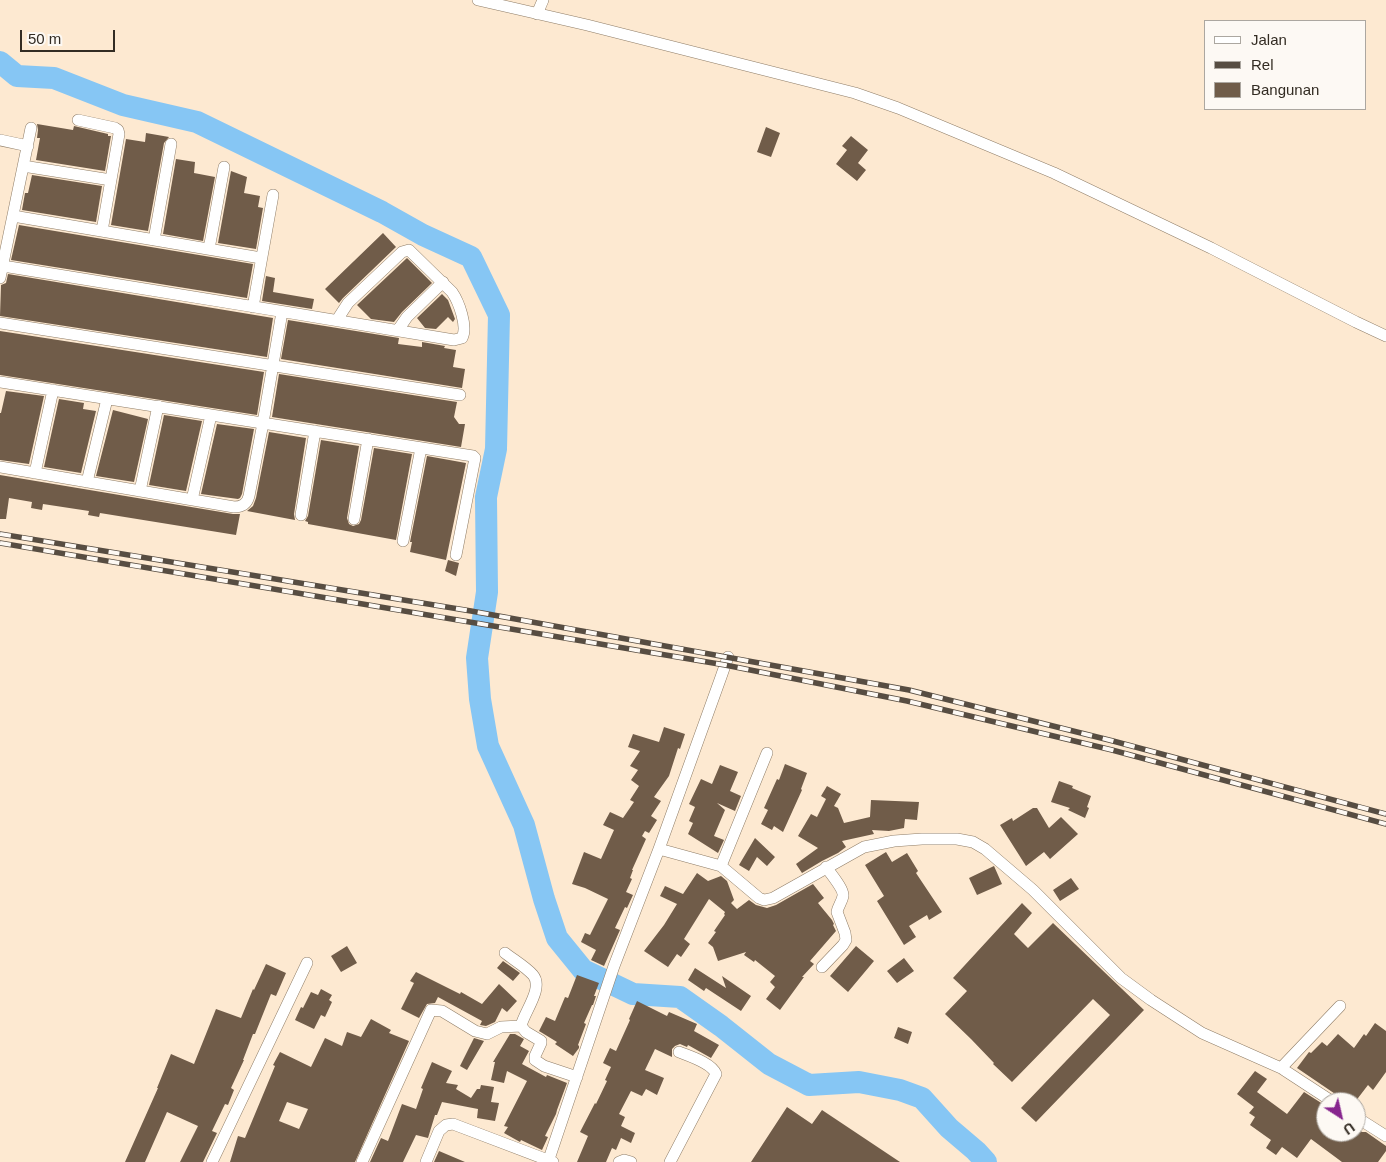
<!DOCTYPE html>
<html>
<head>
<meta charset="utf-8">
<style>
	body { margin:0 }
	#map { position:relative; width:1386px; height:1162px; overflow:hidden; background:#fde9d1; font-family:Helvetica,sans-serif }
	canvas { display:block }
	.legend { position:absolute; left:1204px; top:20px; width:162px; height:90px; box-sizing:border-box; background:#fdf9f4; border:1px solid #aca7a0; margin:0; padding:6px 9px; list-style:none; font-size:15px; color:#332c23 }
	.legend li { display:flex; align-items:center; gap:10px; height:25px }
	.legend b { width:25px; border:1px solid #aca7a0 }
	.north { position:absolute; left:1316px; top:1092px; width:50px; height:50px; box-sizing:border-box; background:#fdf9f4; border:1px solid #aca7a0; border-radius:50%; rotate:145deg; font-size:14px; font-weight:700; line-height:20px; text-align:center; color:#332c23 }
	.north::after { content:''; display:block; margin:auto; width:18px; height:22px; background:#87258e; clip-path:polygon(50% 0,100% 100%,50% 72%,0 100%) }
	.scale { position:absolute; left:20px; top:30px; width:95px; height:22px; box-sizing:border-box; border:2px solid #332c23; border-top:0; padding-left:6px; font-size:15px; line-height:18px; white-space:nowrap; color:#332c23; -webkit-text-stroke:4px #fdf9f4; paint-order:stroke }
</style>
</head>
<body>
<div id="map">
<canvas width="1386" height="1162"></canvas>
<ul class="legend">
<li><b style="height:6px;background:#fff"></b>Jalan</li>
<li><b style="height:6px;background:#574d42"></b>Rel</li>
<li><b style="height:14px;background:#705c49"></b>Bangunan</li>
</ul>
<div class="north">U</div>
<div class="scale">50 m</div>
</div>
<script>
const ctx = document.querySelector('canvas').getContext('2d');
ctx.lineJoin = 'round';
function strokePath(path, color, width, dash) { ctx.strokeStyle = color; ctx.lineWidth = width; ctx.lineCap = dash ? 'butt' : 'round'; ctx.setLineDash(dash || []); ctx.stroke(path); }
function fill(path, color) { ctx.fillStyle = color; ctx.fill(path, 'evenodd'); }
const river = new Path2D(`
	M0,62L17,76L54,78L123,105L197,122L382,212L423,235L471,257L499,315L496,449L486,497L487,592L477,658L480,699L488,746L524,825L544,899L557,938L583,970L633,994L680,997L721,1026L769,1064L809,1085L859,1082L900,1090L922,1098L949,1128L976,1151L986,1162`);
const building = new Path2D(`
	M37,124L73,130L74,126L108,134V136H111L105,171L36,160L40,138H37L38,130Z
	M766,127L780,133L771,157L757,152Z
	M146,133L169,137L164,143L148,231L111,225L126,139L145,142Z
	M851,136L868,150L858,163L866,170L857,181L836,164L847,150L842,146Z
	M176,159L195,162L194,173L215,177L203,241L163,234Z
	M231,171L247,177L244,193L260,196L258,207L263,208L256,249L218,243Z
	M32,175L102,186L96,222L22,210L25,193H28Z
	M19,225L253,264L247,298L11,260Z
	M383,233L396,247L343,298L339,303L325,289Z
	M407,258L432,283L402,312L394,322L371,319L357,305Z
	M8,274L273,318L267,357L0,316L1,285L6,283Z
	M266,276L275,278L273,292L314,299L312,309L262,301Z
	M442,294L448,300L455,319L453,322L448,317L436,329L425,328L417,318Z
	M288,320L399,338L398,344L422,347V342L445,346L444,348L456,350L453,367L465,369L462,388L281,359Z
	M0,331L264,372L257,415L0,375Z
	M279,374L457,402L454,417L459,424H465L461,447L272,417Z
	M6,391L44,396L29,464L0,460V413H1Z
	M59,399L84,403L83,409L96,411L81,473L44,467Z
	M113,410L148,419L134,482L96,476Z
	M164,415L202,421L186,491L149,485Z
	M217,424L254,429L242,494L240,498L238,499L201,494Z
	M269,432L306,438L294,514L295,520L247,511L253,506L256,498Z
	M321,440L359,446L347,518L349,524L353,526L359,524L361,520L374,448L412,454L396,540L308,524V522L305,521L308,516Z
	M427,456L466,463L446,560L410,552L412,542H410Z
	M0,475L233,514H240L236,535L100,513L99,517L88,515L89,511L43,504L42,510L31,508L32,502L9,498L6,519H0Z
	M448,560L459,563L456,576L445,571Z
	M664,727L685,734L680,749L678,748L669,776L654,797L661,801L651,816L657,820L649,833L645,831L642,836L646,839L632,870H633L630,878L632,879L626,892L633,895L627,908L625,907L615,928L620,930L604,966L591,960L596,950L581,942L585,933L590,935L608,899L585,888L572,884L584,852L601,859L614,830L603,825L610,812L623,818L634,802L630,800L639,786L631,780L638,770L630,766L640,751L628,747L633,734L659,742Z
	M785,764L807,773L801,789L802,790L783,832L774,826L772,830L761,824L768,810L764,808L777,779L779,780Z
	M720,765L738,772L730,791L741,796L735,811L717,803L725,810L714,836L724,840L718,853L688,834L693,823L689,821L695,807L689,804L701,779L712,784Z
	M1059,781L1073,786L1072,788L1091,796L1087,807L1089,808L1085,818L1068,810L1070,808L1051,802Z
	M827,786L841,794L834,806L838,808L844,823L870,817L871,800L919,802L917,820L905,819L904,828L889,831L872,830L874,834L842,841L846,847L838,853L822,861L802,873L796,864L818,848L798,836L811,814L817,817L826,799L821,796Z
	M1033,808H1037L1049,828L1061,817L1078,834L1050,859L1044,852L1026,866L1000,825L1012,818L1013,821Z
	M755,838L775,857L767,866L757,857L749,871L739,865Z
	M886,852L892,862L907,853L918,871L916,873L942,912L929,920L927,915L909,926L916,937L904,945L877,901L884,896L865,865Z
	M994,866L1002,884L977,895L969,878Z
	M697,873L708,881L721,876L727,881L734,900L731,903L737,909L749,900L756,905L767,908L776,905L813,884L824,898L818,903L832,920L834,924L833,925L836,931L810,961L814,964L802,977H804L780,1010L766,999L775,987L770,982L775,976L755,960L754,962L744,955L746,952L718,961L713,947L708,943L716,932L714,931L725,915L724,914L725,912L709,899L684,939L690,944L681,957L677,954L668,967L644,951L664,925L677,904L660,896L665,886L683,894Z
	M1071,878L1079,889L1060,901L1053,890Z
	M1022,903L1032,913L1014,934L1028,948L1053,923L1144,1010L1036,1122L1021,1108L1110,1015L1093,999L1012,1082L993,1064L994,1063L971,1039L945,1014L967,991L953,978Z
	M347,946L357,963L341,972L331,956Z
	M856,946L874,961L848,992L830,976Z
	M904,958L914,971L897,983L887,971Z
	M503,961L520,973L513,981L497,968Z
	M266,964L286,973L276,996L271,994L255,1034H253L243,1060H244L231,1088L234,1090L228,1105L225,1104L212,1131L217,1133L203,1162H180L198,1126L167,1112L145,1162H125L158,1088H157L171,1054L194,1064L216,1009L241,1018L253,989L254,990Z
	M695,968L726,988L722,976L751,996L741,1011L706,988L704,991L688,980Z
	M416,972L460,994L461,992L482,1004L499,984L517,1001L507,1012L502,1008L495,1022L486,1026L480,1025L482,1021L438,997L435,1003L427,1004L419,1018L401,1009L414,983L410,981Z
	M577,975L599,983L594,996H596L593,1005H592L584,1023L586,1024L578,1045L579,1046V1048L573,1056L555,1044L557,1042L539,1031L546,1017L555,1021L565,997L568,998Z
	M321,989L332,995L329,1000L332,1002L325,1017L321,1015L314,1029L295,1020L301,1007L303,1008L311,992L318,995Z
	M637,1001L667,1016L669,1012L697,1024L694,1031L719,1045L711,1058L688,1045L687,1047L680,1044L675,1046L672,1049V1057L655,1049L645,1070L664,1078L657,1095L646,1089L642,1096L631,1091L619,1114L625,1117L621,1126L635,1133L631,1143L621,1138L616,1150L612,1148L606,1162H577L588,1136L580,1132L595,1103L596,1104L607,1081L605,1080L611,1067L603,1063L610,1048L616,1051L630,1020L629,1019Z
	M371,1019L391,1030L389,1033L409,1041L355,1162H230L238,1136L245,1138L275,1066L273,1065L280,1052L311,1067L325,1038L342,1046L347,1032L361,1037ZM287,1102L308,1109L299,1129L279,1121Z
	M1375,1023L1386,1031V1072L1373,1090L1368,1085L1355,1102H1347L1297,1068L1309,1052L1311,1053L1322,1042L1327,1046L1338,1034L1354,1048L1364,1034L1366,1036Z
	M898,1027L912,1032L908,1044L894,1038Z
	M510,1034H515L524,1039L520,1046L529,1051L522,1064L546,1077L547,1075L567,1083L557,1110L556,1114L545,1136L548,1137L542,1150L521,1140L520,1142L504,1133L508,1127L504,1126L527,1081L507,1071L504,1083L491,1080L495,1062H493Z
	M474,1038L484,1041L467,1070L460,1066Z
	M432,1062L452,1071L446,1083L458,1085L456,1089L471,1098L477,1089H480L481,1085L494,1087L491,1102L499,1103L495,1121L477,1118L478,1109L442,1102L437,1115H435L428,1138L416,1135L403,1162H370L381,1138L388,1141L402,1104L416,1109L423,1089L421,1088Z
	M1255,1071L1267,1079L1257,1092L1287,1114L1304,1092L1326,1106V1132H1356L1358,1129L1362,1132H1366L1386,1146V1151L1378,1162H1342L1311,1139L1297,1158L1282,1147L1276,1155L1266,1148L1271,1140L1250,1125L1255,1117L1249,1113L1254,1107L1237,1094Z
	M787,1107L812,1124L822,1110L900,1162H751Z
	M439,1151L465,1162H434Z`);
const street = new Path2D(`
	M478,0L587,25L855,93L898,108L1054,173L1211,248L1356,322L1386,336
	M537,14L543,0
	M78,120L115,128L118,130L119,134L102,231
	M0,140L28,146
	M23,166L111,180
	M13,216L261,258
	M154,240L171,144
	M209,249L224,167
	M3,266C153,290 304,315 454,340L462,338C468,327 459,302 452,292L409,250L402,252L348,303L337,320
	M0,278L31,128
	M253,307L273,195
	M0,323L460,395
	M398,330L407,317L443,282
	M0,382L473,456L475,458L456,555
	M0,467L234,507C242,507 247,504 249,496L263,423L282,312
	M35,473L53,390
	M87,482L107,399
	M140,491L158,406
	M192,500L211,415
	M301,515L315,431
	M354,519L368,439
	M403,541L421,448
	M659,849L721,866L759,898L764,900L773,898L864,847L894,841L922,839H957L973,842L985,849L1033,890L1121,978L1151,1000L1202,1033L1281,1068L1333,1102
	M721,866L767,753
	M505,953C514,960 526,967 533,975C544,988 524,1012 521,1026L526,1032L541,1041V1043L535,1056V1060L544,1066L577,1077
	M822,967L843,945L846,940L845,933L837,912C838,906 842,902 843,896C844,889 830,873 826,867
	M1281,1068L1340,1006
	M1356,1117L1386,1136
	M212,1162L307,963
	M362,1162L431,1010L442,1011L475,1031L487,1034L501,1027L521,1026
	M426,1162L439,1131L446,1125L453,1124L553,1162
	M548,1162L614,966L659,849L721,677L728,657
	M619,1162L624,1160L631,1162
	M670,1162L716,1074C712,1063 689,1056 679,1052`);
const rail = new Path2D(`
	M0,534L471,611L909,690L1113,741L1386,814
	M0,543L725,665L907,701L1112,750L1386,824`);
strokePath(river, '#86c6f4', 22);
fill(building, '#705c49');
strokePath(street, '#8f7d67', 12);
strokePath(street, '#fff', 11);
strokePath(rail, '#574d42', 5.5);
strokePath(rail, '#fdf9f4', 4, [11]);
</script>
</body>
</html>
